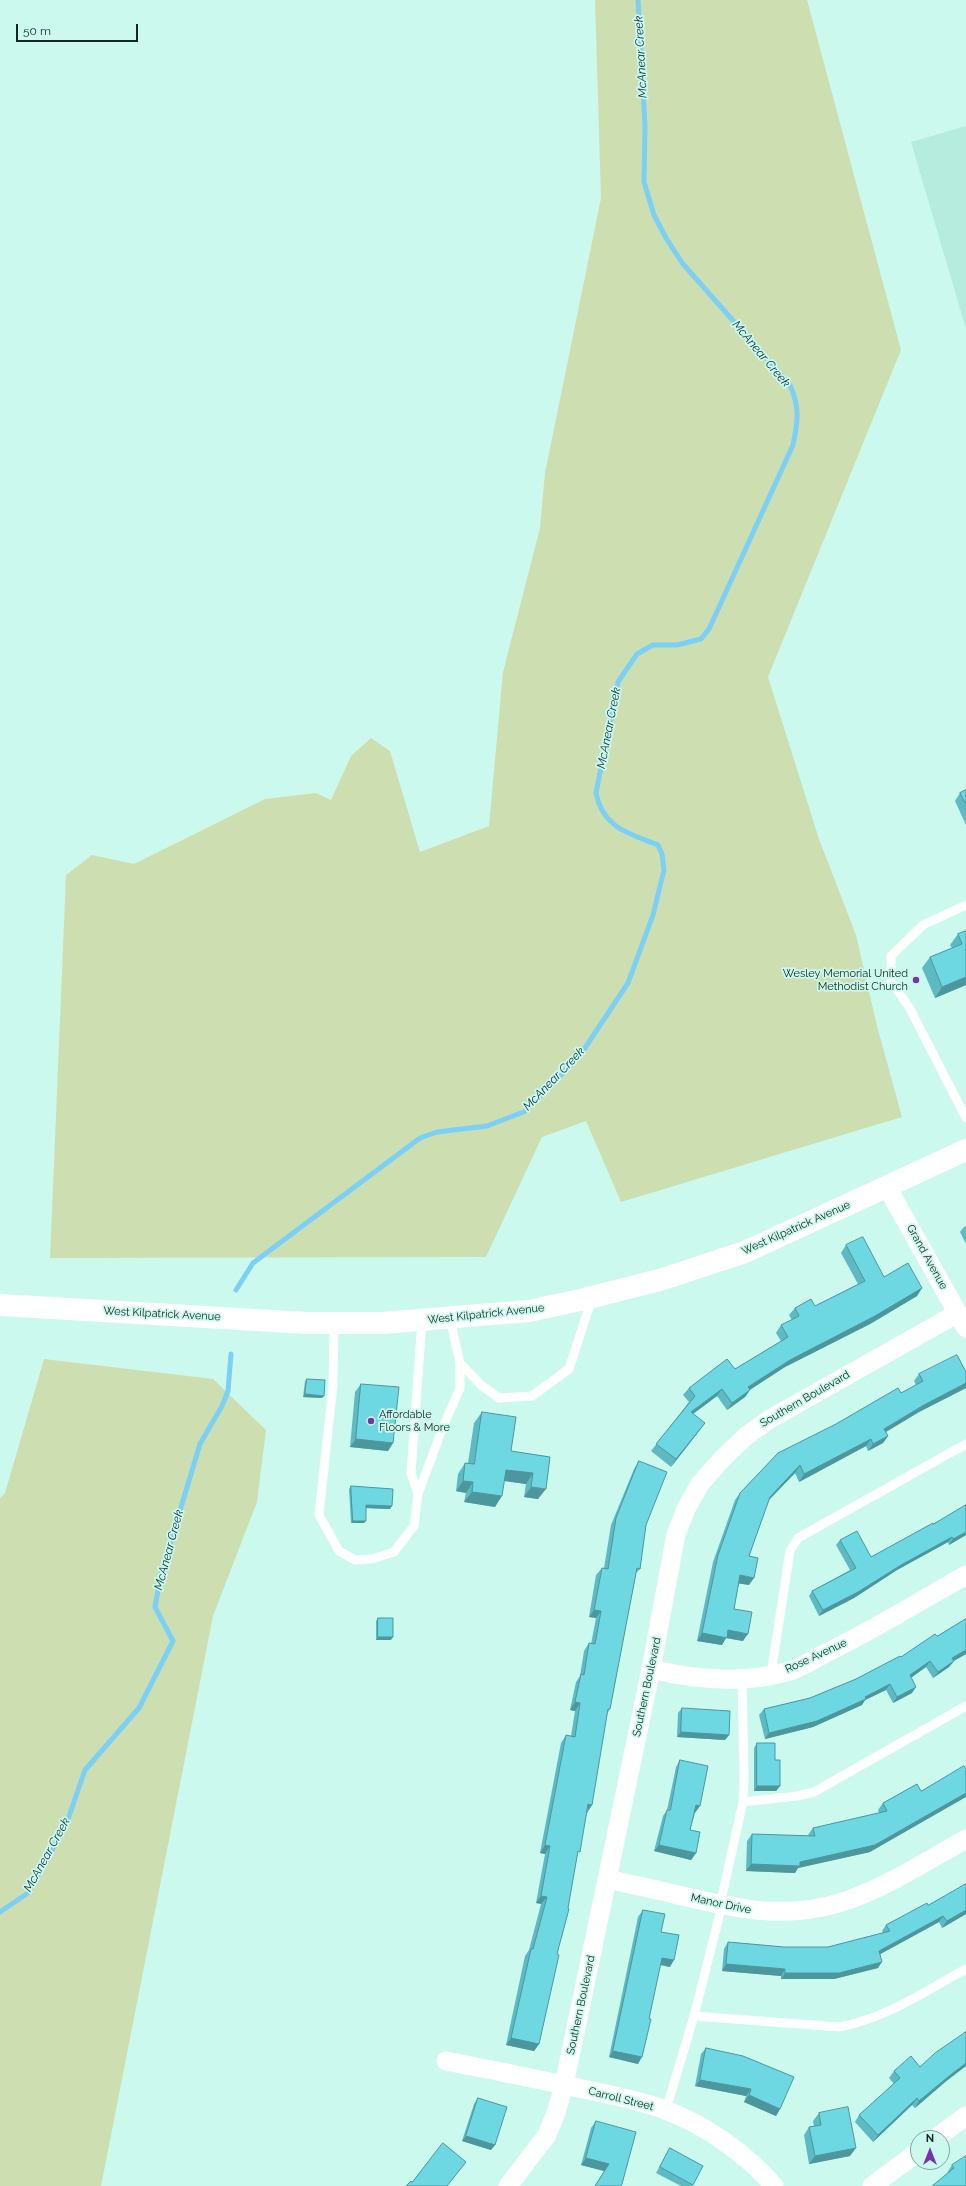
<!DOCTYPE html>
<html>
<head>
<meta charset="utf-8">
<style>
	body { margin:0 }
	#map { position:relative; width:966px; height:2186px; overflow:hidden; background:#ccf9ed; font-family:Raleway,sans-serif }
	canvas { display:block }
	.north { position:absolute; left:910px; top:2130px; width:40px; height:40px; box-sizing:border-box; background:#ccf9ed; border:1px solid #83a59c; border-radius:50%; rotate:0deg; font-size:11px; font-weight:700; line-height:16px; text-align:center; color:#162723 }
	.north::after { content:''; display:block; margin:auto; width:14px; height:18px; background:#7734a8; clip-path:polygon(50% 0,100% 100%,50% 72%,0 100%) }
	.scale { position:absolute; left:16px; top:24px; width:122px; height:18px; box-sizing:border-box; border:2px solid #162723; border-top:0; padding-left:5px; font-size:12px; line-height:14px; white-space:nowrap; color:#162723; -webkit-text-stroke:3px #ccf9ed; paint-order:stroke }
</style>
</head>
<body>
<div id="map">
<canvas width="966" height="2186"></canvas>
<div class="north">N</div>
<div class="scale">50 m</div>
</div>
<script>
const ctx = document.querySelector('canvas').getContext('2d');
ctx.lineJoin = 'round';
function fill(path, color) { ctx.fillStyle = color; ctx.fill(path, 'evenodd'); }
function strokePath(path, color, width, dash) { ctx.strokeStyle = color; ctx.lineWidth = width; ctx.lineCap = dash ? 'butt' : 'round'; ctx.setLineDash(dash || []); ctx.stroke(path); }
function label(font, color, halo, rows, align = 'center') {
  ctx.font = font + ' Raleway,sans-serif'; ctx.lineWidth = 3.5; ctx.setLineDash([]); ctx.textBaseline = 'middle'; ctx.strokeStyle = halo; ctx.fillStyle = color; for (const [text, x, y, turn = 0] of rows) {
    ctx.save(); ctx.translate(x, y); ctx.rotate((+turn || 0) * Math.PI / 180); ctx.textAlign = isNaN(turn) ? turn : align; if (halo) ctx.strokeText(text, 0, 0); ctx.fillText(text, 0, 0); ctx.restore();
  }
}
const built = new Path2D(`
	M966,126V329L911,142Z`);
const green = new Path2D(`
	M595,0H807L901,350L768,677L819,839L856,935L877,1026L902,1117L621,1202L586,1121L542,1137L486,1257L50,1258L66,875L92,855L134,864L265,799L316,793L331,800L351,756L371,738L390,751L420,852L489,826L503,672L540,528L545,473L601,198Z
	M44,1359L213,1379L266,1430L257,1502L213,1616L101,2186H0V1498L5,1493Z`);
const stream = new Path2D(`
	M236,1290L253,1263L420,1138L437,1132L487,1126L526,1111L581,1054L628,983L653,915L664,870L662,854L658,845C628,833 603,828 596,793L618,682L637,654L653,645H677L701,639L709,629L793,445C798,421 800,408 790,385L683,264L666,238L654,215L644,182L645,126L638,0
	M0,1912L28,1893L66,1825L85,1770L139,1708L173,1641L155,1607L161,1574L200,1444L222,1406L228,1391L231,1354`);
const lane = new Path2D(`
	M966,905L923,925L891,956V981L909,1007L966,1118
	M334,1323L333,1385L319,1515L339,1551L355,1560L372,1559L394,1552L414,1526L418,1494L411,1473L422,1320
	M460,1363L481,1385L499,1398L532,1396L569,1369L592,1298
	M418,1494L443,1427L460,1388V1363L450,1319
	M771,1674L790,1551L798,1538L966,1444
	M743,1802L797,1796L814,1792L966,1706
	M720,1905L743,1802L744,1776L742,1679
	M694,2016L839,2027C885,2019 925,1991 966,1969
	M666,2110L694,2016L722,1905`);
const street = new Path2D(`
	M887,1187L966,1328
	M651,1669C696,1680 745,1684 790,1671C803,1667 816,1658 828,1652C875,1629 920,1601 966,1575
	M607,1879C630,1884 654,1889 678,1895C733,1908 782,1920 839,1903C884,1889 925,1862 966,1839
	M446,2061C492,2070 537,2079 583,2089C610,2095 639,2100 665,2110C704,2124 748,2155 774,2186
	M936,2138L966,2116
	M508,2186L547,2135L556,2113L564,2085L651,1669L676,1534L687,1507L700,1484L722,1459L746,1436L770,1419L958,1313
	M872,2186L918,2152`);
const secondary = new Path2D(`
	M0,1305L307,1323H383L529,1311L585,1299L663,1279L745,1252L966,1150`);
const wall = new Path2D(`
	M966,790V825L955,801L960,793Z
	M966,931V985L935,998L922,968L930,957L952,948L950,945L958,934Z
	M966,1226V1244L960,1232L964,1227Z
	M846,1245L884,1277L922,1288L917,1296L870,1324L785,1367L750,1390L745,1397L727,1410L717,1396L693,1414L705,1423L671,1467L651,1451L689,1402L683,1395L689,1388L735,1369L781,1341L776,1333L781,1325L792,1320L789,1315L795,1308L815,1306L858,1284L841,1253Z
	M966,1372V1388L919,1412L886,1432L888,1436L883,1443L868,1451L866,1446L799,1482L795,1473L769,1500L749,1556V1585L739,1583L734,1609L743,1641L726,1638L722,1645L697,1641L713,1562L735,1500L740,1493L901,1393L916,1385L914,1381L919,1374Z
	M307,1379L322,1398L303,1397L305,1381Z
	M361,1384L393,1443L388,1451L350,1447L355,1392Z
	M482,1412L511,1451L550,1457L538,1499L524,1497L526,1484L504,1481L495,1507L464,1502L466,1493L456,1491L458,1474L465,1463H468L474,1423Z
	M639,1461L646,1525L640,1569L636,1573L610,1709L607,1714L587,1813L577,1857L539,2044L534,2051L506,2045L525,1956L529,1950L541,1904L536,1903L545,1854L540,1853L561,1743L566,1735L571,1736L575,1711L570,1710L576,1682L580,1676L584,1651L589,1643L591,1644L596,1618L589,1617L596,1575L602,1568H604L611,1525L634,1469Z
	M351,1486L390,1509L366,1508L364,1523H351L349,1489Z
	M933,1524L966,1535L949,1545L948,1542L897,1570L854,1598L819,1616L809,1596L812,1591L850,1570L836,1545L840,1540L871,1557Z
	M378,1618L391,1640H376V1621Z
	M966,1619V1654L954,1661L949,1667L933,1678L926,1667L911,1678L912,1693L893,1703L886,1690L865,1700L862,1705L813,1727L765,1739L759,1715L764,1709L810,1698L856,1679L901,1657Z
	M682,1708L729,1735L725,1740L677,1737L678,1713Z
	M757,1743L775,1760L780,1786L776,1791H754V1748Z
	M680,1760L695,1813L690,1830L696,1853L691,1860L654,1851L663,1816L667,1810L676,1767Z
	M917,1784L870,1852L798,1868L795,1873L746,1871L747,1841L752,1834L809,1836L808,1835L813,1828L879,1813L878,1810L883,1803Z
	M928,1905L966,1914L942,1928L939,1922L880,1954L878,1968L834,1979H781V1976L722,1971L724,1949L728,1942L784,1947H828L883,1933L882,1931L886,1925Z
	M643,1910L661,1932L670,1967L660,1965L638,2064L609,2057L638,1917Z
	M706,2048L780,2109L776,2116L744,2102L746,2096L695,2086L701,2054Z
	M920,2067L944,2083L915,2108L912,2105L873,2142L855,2122L859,2115L894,2084L889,2078L894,2071Z
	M478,2098L495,2145L491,2150L462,2141L474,2104Z
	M819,2113L850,2156L809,2164L804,2135L809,2127L814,2126L813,2121Z
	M596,2121L621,2186H595L604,2171L581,2165L591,2128Z
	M670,2148L703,2166L692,2186H681L656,2173L667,2153Z
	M952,2165L966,2186L947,2173Z`);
const shadedWall = new Path2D(`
	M966,977V985L935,998L942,987Z
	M922,1288L917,1296L870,1324L785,1367L743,1394L748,1387L790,1360Z
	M966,1383V1388L919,1412L879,1436L884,1429L924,1405Z
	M722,1389L717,1396L686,1419L691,1412Z
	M750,1390L745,1397L727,1410L732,1403Z
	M305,1394L324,1396L322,1398L303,1397Z
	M705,1423L700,1430L671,1467L676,1459Z
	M888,1436L883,1443L868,1451L873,1444Z
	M356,1439L393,1443L388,1451L350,1447Z
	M871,1439L866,1446L799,1482L804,1474Z
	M800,1465L795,1473L765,1504L770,1497Z
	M506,1470L533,1473L526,1484L498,1480Z
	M463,1481L473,1482L466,1493L456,1491Z
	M531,1487L546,1489L538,1499L524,1497Z
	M472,1492L502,1496L495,1507L464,1502Z
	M366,1505L392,1506L390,1509L364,1508Z
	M353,1521H366L364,1523H351Z
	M966,1532V1535L949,1545L953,1539Z
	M952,1537L948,1542L897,1570L854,1598L819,1616L823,1610L901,1565Z
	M740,1575L754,1578L749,1585L735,1583Z
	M594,1610L601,1611L596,1618L589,1617Z
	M728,1630L748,1634L743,1641L726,1638L722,1645L697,1641L702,1633Z
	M378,1637H393L391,1640H376Z
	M966,1650V1654L948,1664L952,1658Z
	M930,1661L926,1667L906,1681L910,1675Z
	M954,1661L949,1667L933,1678L938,1672Z
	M890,1684L886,1690L865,1700L862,1705L813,1727L765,1739L769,1733L865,1697Z
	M916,1687L912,1693L893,1703L897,1697Z
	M575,1702L580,1703L575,1711L570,1710Z
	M681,1732L729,1735L725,1740L677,1737Z
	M757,1786H780L776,1791H754Z
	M966,1793V1797L870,1852L798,1868L795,1873L746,1871L751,1864L800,1862Z
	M588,1804L592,1805L587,1813Z
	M696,1805L700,1806L695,1813L691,1812Z
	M545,1845L550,1846L545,1854L540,1853Z
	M659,1845L696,1853L691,1860L654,1851Z
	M541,1896L547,1897L541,1904L536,1903Z
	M966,1910V1914L942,1928L947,1921Z
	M943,1916L939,1922L875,1957L879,1951Z
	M662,1958L674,1960L670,1967L657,1964Z
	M882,1962L878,1968L834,1979H781L785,1973Z
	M726,1964L785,1969L781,1976L722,1971Z
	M511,2038L539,2044L534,2051L506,2045Z
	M613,2051L642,2057L638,2064L609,2057Z
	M966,2063V2066L944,2083L915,2108L919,2101L949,2076Z
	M700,2080L751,2089L746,2096L695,2086Z
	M749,2095L780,2109L776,2116L744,2102Z
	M917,2098L912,2105L873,2142L878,2135Z
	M466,2136L495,2145L491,2150L462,2141Z
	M856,2148L850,2156L809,2164L815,2156Z
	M586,2158L609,2164L604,2171L581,2165Z`);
const building = new Path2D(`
	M966,790V805L960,793Z
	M966,931V977L942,987L930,957L962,944L958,934Z
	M863,1237L884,1277L908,1263L922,1288L875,1316L790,1360L748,1387L750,1390L732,1403L722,1389L691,1412L705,1423L676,1459L656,1444L695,1396L689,1388L727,1359L735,1369L788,1337L781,1325L799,1316L795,1308L811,1299L815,1306L865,1281L846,1245Z
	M957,1355L966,1372V1383L924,1405L884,1429L888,1436L873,1444L871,1439L804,1474L800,1465L770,1497L749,1556L758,1558L754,1578L740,1575L734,1609L752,1612L748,1634L728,1630L727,1638L702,1633L718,1555L740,1493L778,1453L836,1424L898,1388L901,1393L923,1381L919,1374Z
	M307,1379L325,1380L324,1396L305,1394Z
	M361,1384L399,1387L393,1443L356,1439Z
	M482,1412L516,1417L511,1451L550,1457L546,1489L531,1487L533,1473L506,1470L502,1496L472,1492L473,1482L463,1481L465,1463L474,1464Z
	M639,1461L667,1472L646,1525L640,1569L637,1568L610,1709H608L592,1805L588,1804L580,1852L578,1851L568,1908L569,1909L557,1954L559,1955L539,2044L511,2038L531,1949H533L547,1897L541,1896L550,1846L545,1845L566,1735L575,1737L580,1703L575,1702L581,1674L584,1675L589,1643L595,1644L601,1611L594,1610L602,1568L608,1569L616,1518Z
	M351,1486L393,1489L392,1506L366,1505V1521H353Z
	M966,1505V1532L953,1539L952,1537L901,1565L858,1592L823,1610L812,1591L856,1568L840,1540L857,1531L871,1557L933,1523V1524Z
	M378,1618H393V1637H378Z
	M966,1619V1650L952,1658L954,1661L938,1672L930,1661L910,1675L916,1687L897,1697L890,1684L865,1697L866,1699L817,1721L769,1733L764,1709L810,1698L856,1679L900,1656L901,1657L935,1634L937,1636Z
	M682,1708L730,1711L729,1735L681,1732Z
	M757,1743H775V1760H780V1786H757Z
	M680,1760L708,1766L700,1806L696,1805L690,1830L700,1832L696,1853L659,1845L667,1810H670Z
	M964,1766L965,1768H966V1793L875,1845L800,1862V1866L751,1864L752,1834L815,1836L813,1828L887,1811L883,1803L917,1784L921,1791Z
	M966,1884V1910L947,1921L943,1916L879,1951L882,1962L839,1973H785V1969L726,1964L728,1942L784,1947H828L890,1931L886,1925L927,1903L928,1905Z
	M643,1910L665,1914L661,1932L679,1935L674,1960L662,1958L649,2019H651L642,2057L613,2051Z
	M966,2032V2063L949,2076L919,2101L917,2098L878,2135L859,2115L900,2078L894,2071L911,2056L920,2067L935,2053Z
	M706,2048L743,2056L794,2077L780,2109L749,2095L751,2089L700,2080Z
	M478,2098L507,2107L495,2145L466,2136Z
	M848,2107L856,2148L815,2156L809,2127L821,2125L819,2113Z
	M596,2121L636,2132L622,2184L621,2186H595L609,2164L586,2158Z
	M443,2143L466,2162L447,2186H406L411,2181L412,2182Z
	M670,2148L703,2166L693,2185L660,2167Z
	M966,2156V2186H932L954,2168L952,2165Z`);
const markers = [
	[916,980,4,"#7734a8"],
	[371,1421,4,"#7734a8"]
];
const poiNames = [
	["Wesley Memorial United",908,974],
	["Methodist Church",908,987],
	["Affordable",379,1415,"left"],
	["Floors & More",379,1428,"left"]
];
const streetNames = [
	["West Kilpatrick Avenue",796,1228,-24],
	["Grand Avenue",927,1257,61],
	["West Kilpatrick Avenue",162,1314,3],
	["West Kilpatrick Avenue",486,1314,-6],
	["Southern Boulevard",805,1399,-30],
	["Rose Avenue",816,1656,-25],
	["Southern Boulevard",647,1687,-78],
	["Manor Drive",721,1904,12],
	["Southern Boulevard",581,2005,-78],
	["Carroll Street",621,2099,14]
];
const waterNames = [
	["McAnear Creek",641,57,-93],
	["McAnear Creek",761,354,50],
	["McAnear Creek",609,728,-79],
	["McAnear Creek",554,1079,-46],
	["McAnear Creek",169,1550,-75],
	["McAnear Creek",47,1855,-61]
];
fill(built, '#b6ecde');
fill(green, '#cddfb1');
strokePath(stream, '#7ad0f7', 5);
strokePath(lane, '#fff', 9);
strokePath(street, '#fff', 19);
strokePath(secondary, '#fff', 22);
fill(wall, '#5ebac2');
fill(shadedWall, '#4c979e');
fill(building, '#6dd8e2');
strokePath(building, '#4c979e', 1);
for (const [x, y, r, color] of markers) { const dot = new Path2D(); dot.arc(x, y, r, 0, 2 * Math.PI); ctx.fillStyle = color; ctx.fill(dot); strokePath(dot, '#ccf9ed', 1.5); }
label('11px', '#162723', '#ccf9ed', poiNames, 'right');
label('11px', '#162723', '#ccf9ed', streetNames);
label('italic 12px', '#0a3242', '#ccf9ed', waterNames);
</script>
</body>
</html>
